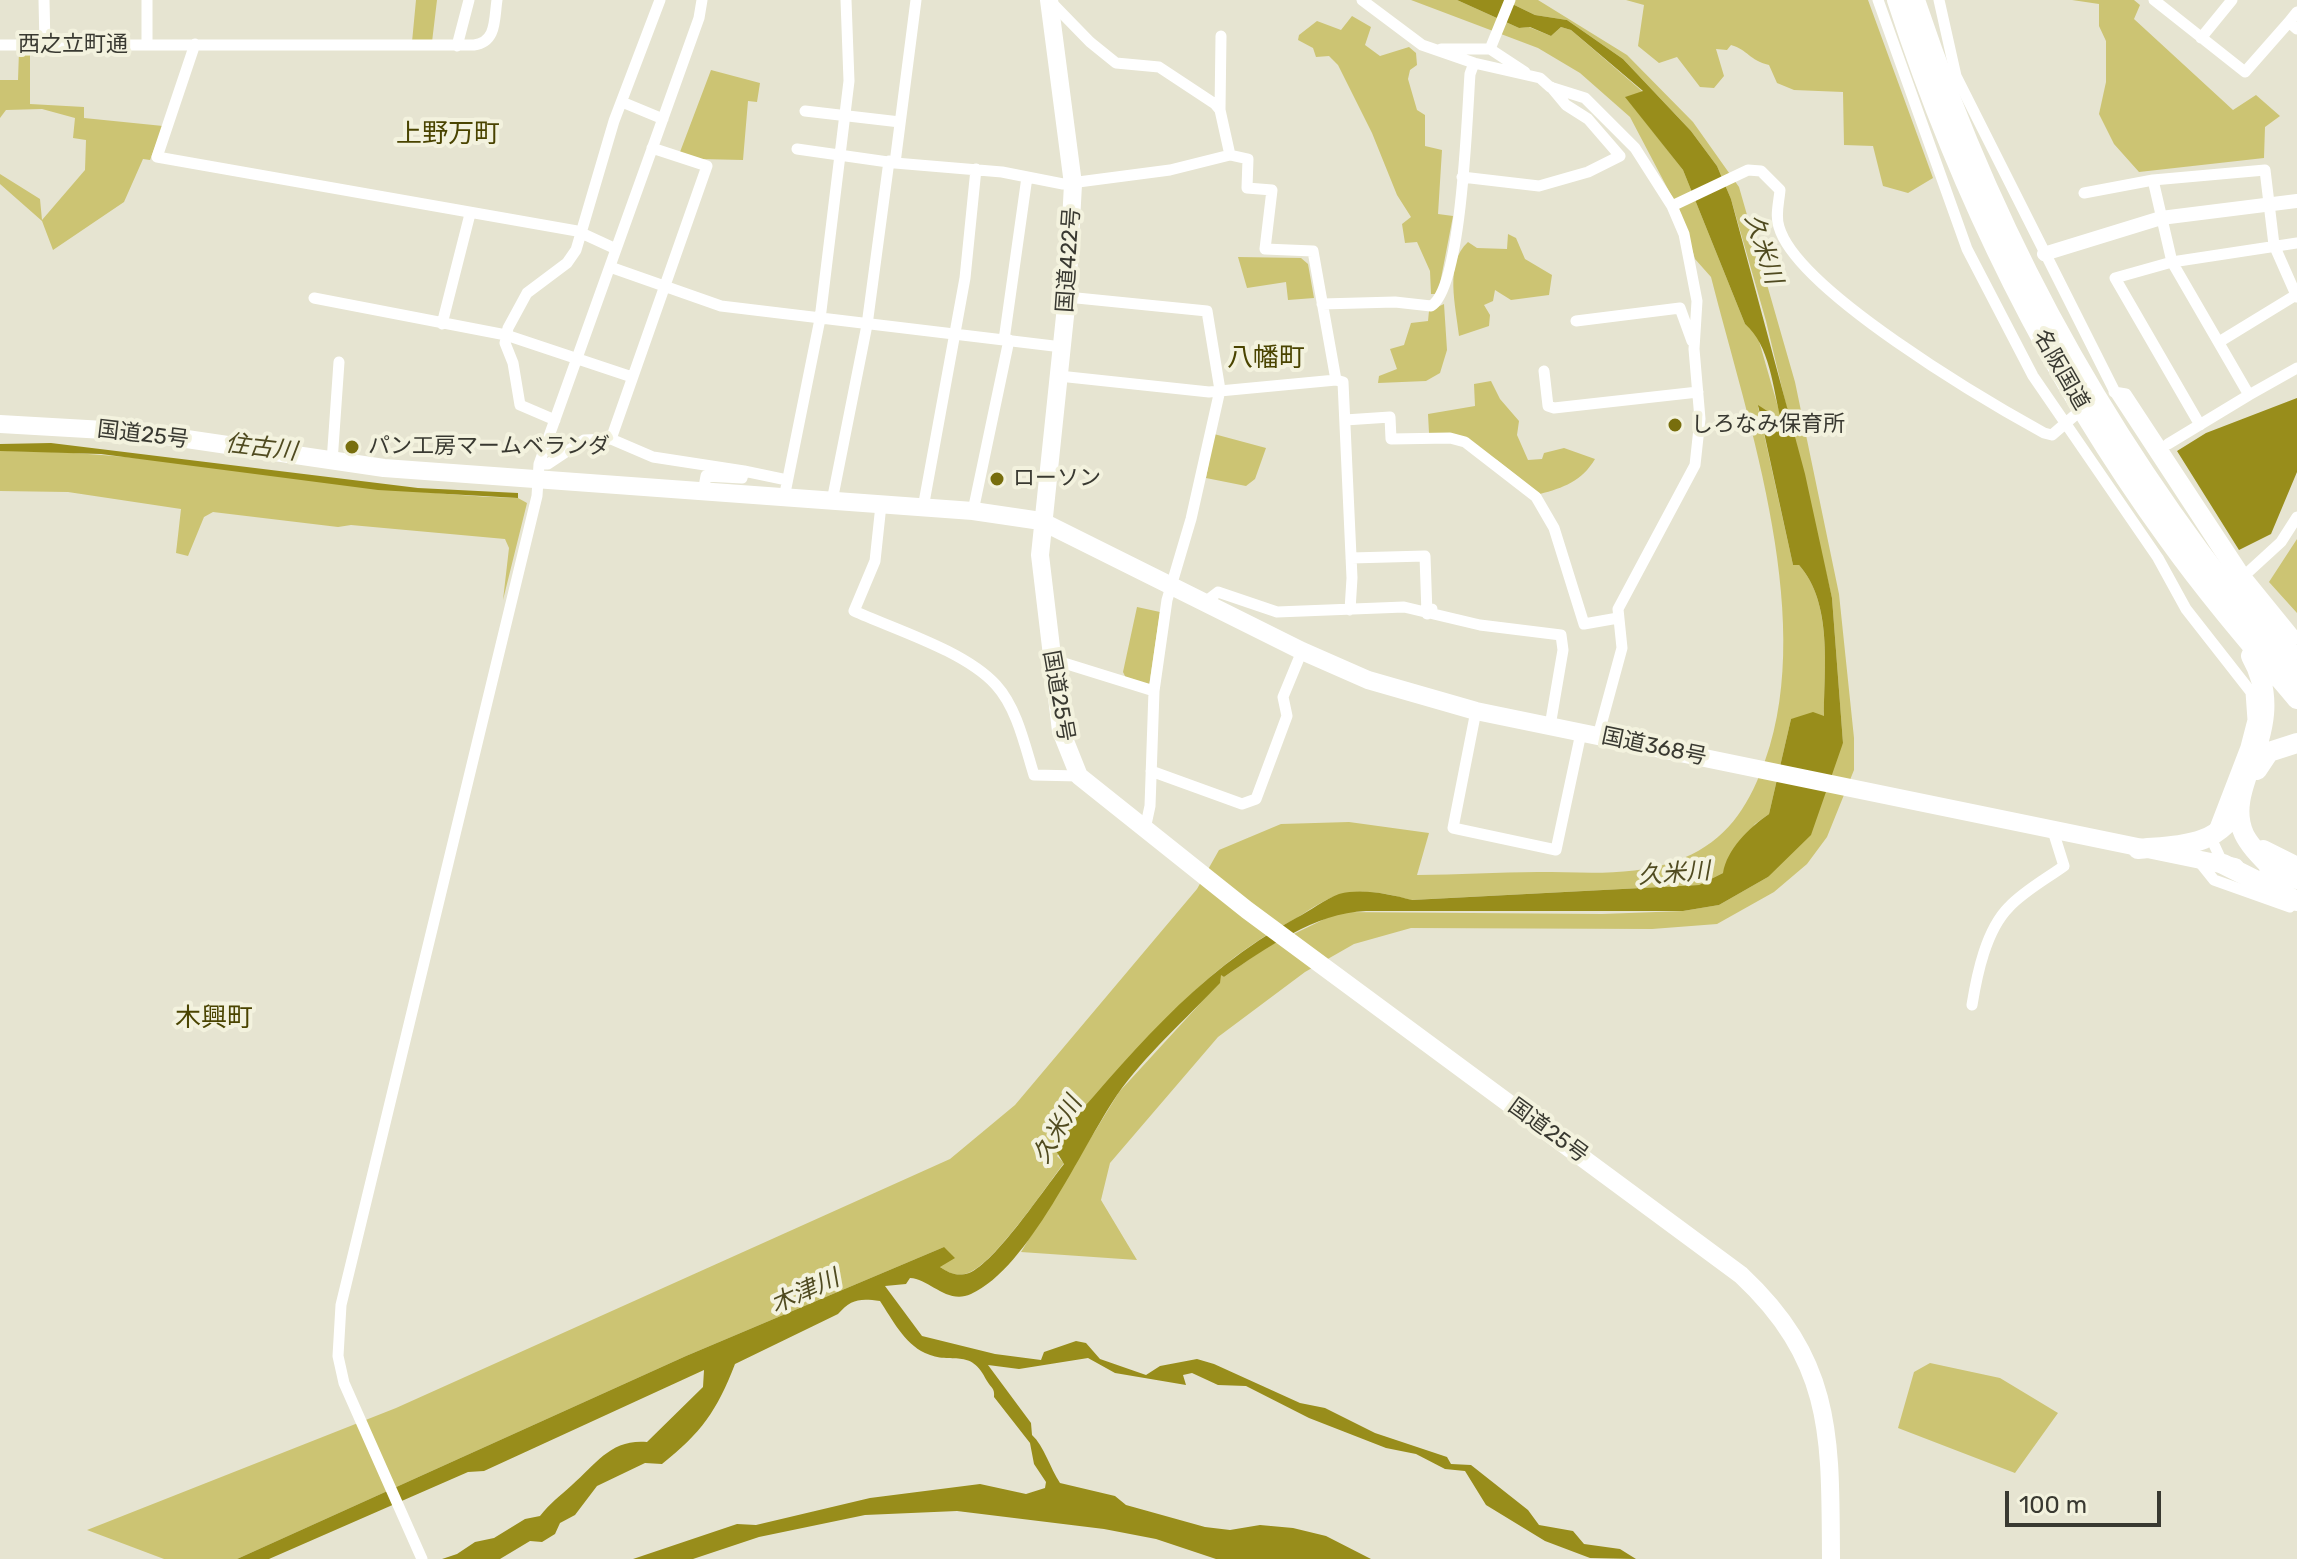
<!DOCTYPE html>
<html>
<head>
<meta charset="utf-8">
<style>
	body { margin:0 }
	#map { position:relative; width:2297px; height:1559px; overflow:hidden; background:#e6e4d1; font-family:Rubik,sans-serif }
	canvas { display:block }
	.scale { position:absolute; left:2005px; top:1491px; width:156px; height:36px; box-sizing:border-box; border:4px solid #393931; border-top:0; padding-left:10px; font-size:24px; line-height:28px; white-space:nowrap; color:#393931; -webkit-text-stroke:6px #f3f2de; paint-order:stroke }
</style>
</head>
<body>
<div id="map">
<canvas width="2297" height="1559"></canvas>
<div class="scale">100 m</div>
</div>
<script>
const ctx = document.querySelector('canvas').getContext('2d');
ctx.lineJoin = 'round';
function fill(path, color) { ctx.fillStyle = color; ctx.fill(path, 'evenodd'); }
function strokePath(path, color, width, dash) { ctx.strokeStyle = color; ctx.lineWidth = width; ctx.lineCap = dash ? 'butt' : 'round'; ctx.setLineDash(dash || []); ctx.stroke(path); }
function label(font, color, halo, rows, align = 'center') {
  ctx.font = font + ' Rubik,"Noto Sans JP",sans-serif'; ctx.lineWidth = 8; ctx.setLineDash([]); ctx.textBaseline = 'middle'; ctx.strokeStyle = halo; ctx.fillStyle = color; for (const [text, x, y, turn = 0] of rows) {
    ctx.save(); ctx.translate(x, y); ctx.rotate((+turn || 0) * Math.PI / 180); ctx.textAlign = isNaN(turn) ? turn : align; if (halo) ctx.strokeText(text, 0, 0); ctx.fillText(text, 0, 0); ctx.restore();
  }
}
const green = new Path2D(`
	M416,0H437L432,42H412Z
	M1411,0H1457L1519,28L1529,27L1551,36L1561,27L1571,30L1643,92L1626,97L1683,170L1745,324L1757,334L1782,421L1758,407L1793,565H1799C1833,603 1824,670 1824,717L1791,719L1769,814L1755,824L1723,873L1699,885L1411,900C1389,894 1362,888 1339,895C1323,899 1306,913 1291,921C1187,977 1127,1064 1057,1156L1064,1163C1045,1188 994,1264 968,1273C957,1277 948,1273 939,1266L944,1247L686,1356L237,1559H164L87,1530L396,1408L950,1159L1015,1105L1197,889L1219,850L1281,824L1349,822L1429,833L1417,875C1457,875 1498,872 1538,872C1584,872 1632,877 1676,861C1720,845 1743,816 1760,774C1821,629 1748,423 1711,277L1695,259L1681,214L1630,117L1580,73L1538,48Z
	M1504,0H1538L1627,55L1693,122L1739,187L1795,382L1839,594L1854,738V770L1827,837L1807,864L1774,892L1717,924L1652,929L1411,928L1354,944L1305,972L1218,1037L1110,1163L1101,1200L1137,1260L1021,1252L1119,1092L1219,983L1217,979L1221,974L1224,977L1267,947L1339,912L1602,914L1683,911L1719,905L1768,877L1843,743L1832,598L1766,321L1731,199L1717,166L1691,131L1623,59L1567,20L1535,15Z
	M1626,0H1868L1933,178L1908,193L1883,186L1873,146L1844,145L1843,92L1794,90L1777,83L1769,65C1749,60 1748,50 1731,45L1727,50L1716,49L1724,76L1714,88L1700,87L1677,57L1659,63L1638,46L1644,5Z
	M2072,0H2134L2140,5L2134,19L2233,110L2256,95L2280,116L2265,127L2264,158L2139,172L2114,144L2099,114L2106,82V41L2099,26V4Z
	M1352,16L1371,27L1365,45L1380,56L1409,47L1416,53L1417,65L1410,70L1408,79L1417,110L1425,115V146L1442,150L1438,214L1453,216L1438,294H1431L1430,271L1417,242L1405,243L1402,224L1411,217L1397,195L1372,133L1338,65L1329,56L1316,57L1313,48L1298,40L1299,35L1317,21L1341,30Z
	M19,51H30V104L84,107V118L163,126L150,160L143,159L124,202L53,250L42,221L0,184V174L40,199L42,220L85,170L86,140L73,138L75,118L42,109L6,110L0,118V80H18Z
	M711,70L760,83L757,102L748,101L743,160L700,159L680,152Z
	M1508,234L1516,238L1525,259L1552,275L1549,295L1511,300L1495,290L1493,301L1484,305L1490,315L1489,326L1459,336C1456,307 1444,263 1468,242L1477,248L1507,249Z
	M1238,257L1301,258L1308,264L1314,298L1288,300L1286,282L1247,288Z
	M1444,304L1447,350L1440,373L1426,381L1378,383L1379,376L1397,369L1390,349L1404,345L1411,323L1428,321L1429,311Z
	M1491,381L1500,399L1519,421L1517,435L1528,460L1542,459L1544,453L1564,448L1595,459C1582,481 1563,488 1540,494L1497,460L1429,433L1428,414L1475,406L1474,384Z
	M1214,434L1266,448L1255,479L1246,486L1206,478Z
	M0,451C173,450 344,493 518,498L527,503L503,600L509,548L505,539L351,525L338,527L213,512L204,517L188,556L176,553L181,509L68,492L0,491Z
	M2297,539V613L2269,582Z
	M1137,607L1160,612L1149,686L1126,678L1123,672Z
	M1930,1363L2000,1378L2058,1413L2015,1473L1898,1428L1914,1372Z`);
const water = new Path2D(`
	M1457,0H1504L1535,15L1567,20L1623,59L1691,131L1717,166L1731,199L1805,474L1832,598L1843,743L1811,835L1768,877L1719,905L1683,911H1366C1315,913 1266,948 1224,977L1221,975L1220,983C1187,1018 1144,1056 1117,1095C1081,1148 1029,1268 971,1294C947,1305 930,1279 910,1278L906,1284L885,1286L922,1336L995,1354L1041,1360L1044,1352L1076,1341L1086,1343L1100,1359L1146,1375L1160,1366L1197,1359L1214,1364L1300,1403L1325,1408L1375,1433L1447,1457L1451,1464L1471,1465L1528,1510L1539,1525L1573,1531L1584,1544L1620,1549L1636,1559L1590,1558L1545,1541L1486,1505L1465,1471L1445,1469L1416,1454L1386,1448L1309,1418L1246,1386L1218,1385L1192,1373L1183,1375L1186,1385L1115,1373L1088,1358L1019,1369L988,1365L1031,1423L1032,1435C1044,1446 1050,1468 1060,1483L1115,1496L1126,1505L1205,1527L1230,1530L1260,1525L1293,1528L1326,1536L1371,1559H1216L1156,1539L1104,1529L957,1511L865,1515L759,1537L693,1559H633L737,1524L756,1525L870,1498L980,1484L1026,1494L1045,1488L1046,1482L1034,1464L1030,1443L994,1397C995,1388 991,1388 987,1381C970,1346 953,1366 925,1353C904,1343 892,1319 880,1301C860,1298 851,1299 838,1314L735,1364C717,1411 701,1433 662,1464L645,1463L597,1486L575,1515L560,1523L555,1534L542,1542L530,1541L500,1559H442L457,1554L475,1542L494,1538L525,1519L540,1516C550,1503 560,1496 572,1485C597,1463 611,1439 647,1442L703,1387L704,1370L484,1471L468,1472L269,1559H237L686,1356L944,1247L955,1258L940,1267C949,1273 957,1277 969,1273C995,1263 1044,1189 1064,1164L1052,1144C1129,1057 1193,974 1296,918C1310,911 1325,899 1339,894C1362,888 1389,894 1412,900L1699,885L1723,873C1727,849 1749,828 1769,814L1791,719L1813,712L1824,716C1824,669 1833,603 1799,565H1793L1758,405L1781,420C1773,389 1770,345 1745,324L1683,170L1625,97L1643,91L1571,30L1561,27L1551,36L1530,27L1519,28Z
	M2297,398V472L2271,534L2239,550L2177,451L2206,433Z
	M51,443L418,488L518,493V498L378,490L101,454L0,451V444Z`);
const minor = new Path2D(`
	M44,0L45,45
	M147,0V45
	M1362,0L1422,45L1474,63L1540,78L1550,87L1585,98L1635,148L1672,206L1684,234L1697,301L1694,349L1700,419L1695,465L1618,609L1622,648L1598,736
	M1878,0L1967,249L2033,376L2158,558L2186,609L2251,692L2253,720L2246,747L2211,838L2223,864
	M1939,0L1956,76L2115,392L2240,583L2297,654
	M2154,0L2245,72L2289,22L2297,29
	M1050,1L1090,42L1116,63L1159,67L1215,104L1220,110L1230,155
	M2289,22L2297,12
	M2201,38L2232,0
	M195,44L157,157L577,231L616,249
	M0,45H474C497,42 494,19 497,0
	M457,46L469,0
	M1441,49H1490L1525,72
	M1490,49L1510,0
	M622,102L663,119
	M1220,110L1221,36
	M805,111L900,122
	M652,148L707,166L611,439L653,457L744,471L742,478L706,476L703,492
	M797,149L895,163L1002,172L1063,184L1170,170L1230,155L1248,159L1247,188L1272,190L1265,249L1313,251L1336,380L1343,382L1352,578L1350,610
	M895,163L916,0
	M1462,177L1539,186L1588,172L1620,156L1588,119L1566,105L1551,87
	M2153,180L2172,262L2249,395L2297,368
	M2084,193L2153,180L2265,170L2274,245L2297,297
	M1672,206L1748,170L1761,171L1780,190C1779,202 1775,216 1779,227C1797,290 1984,400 2044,433L2052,435L2074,416
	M610,267L721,306L1062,347
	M1067,297L1207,311L1220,390L1191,519L1167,600L1154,691L1150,806L1145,829
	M314,298L506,335L632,377
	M1322,304L1395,302L1431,306C1462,288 1467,115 1470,74L1474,63
	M1576,321L1680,308L1692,341
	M442,324L470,214
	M1004,340L1027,177
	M2219,342L2296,295
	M1544,371L1548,406L1554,408L1698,392
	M1059,376L1209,392L1336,380
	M2114,392L2126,394L2245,575L2297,639
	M555,420L520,405L513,363L505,343L508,328L527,293L567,263L576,250L614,121L660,0
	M1345,420L1390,417L1391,439L1450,438L1465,442L1536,497L1554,528L1584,624L1618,618
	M2200,425L2115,278L2172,262L2297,243
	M2168,444L2249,395
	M332,462L339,362
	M539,464H548L584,440L611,439
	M744,471L787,480
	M784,498L820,319L840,155L849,81L846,0
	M832,501L867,325L889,161
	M881,505L875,561L854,611C896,630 965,651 996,685C1017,708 1025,746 1034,775L1079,776
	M923,508L965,278L976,169
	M973,511L1009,340
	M1351,558L1425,556L1427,614L1432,609
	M2245,575L2281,542L2297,517
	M1205,602L1218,592L1277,612L1404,607L1480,625L1561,635L1563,650L1550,726
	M1051,659L1154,691
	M1476,711L1453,828L1556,850L1581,733
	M1151,771L1242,804L1256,799L1287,716L1283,697L1302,651
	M2198,860L2214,880L2290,907
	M1972,1005C1977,974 1986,930 2009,907C2024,891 2046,879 2064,866L2053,831
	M422,1559L344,1383L338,1356L341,1305L537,496L539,464L699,18L702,0`);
const tertiary = new Path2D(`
	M2044,254L2161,218L2297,201`);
const trunk = new Path2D(`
	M1049,0L1073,184L1067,297L1040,555L1061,731L1079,776L1247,910L1741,1275C1835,1363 1830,1440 1831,1559
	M0,424L139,432L384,468L973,511L1041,521L1302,651L1368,680L1476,711L2235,867
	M2268,873L2297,880`);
const motorway = new Path2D(`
	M1897,0C1959,192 2049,375 2168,539C2208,595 2253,647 2297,699
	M1915,0C2001,258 2122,467 2297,675
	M2251,656C2293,730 2221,783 2244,834C2251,849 2268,863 2279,876
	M2257,770L2269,752L2297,743
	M2138,849C2180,845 2221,847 2239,804
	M2263,850L2297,867
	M2223,864L2297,901`);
const markers = [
	[1675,425,8,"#786e0d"],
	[352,447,8,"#786e0d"],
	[997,479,8,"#786e0d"]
];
const streetNames = [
	["西之立町通",73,45],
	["国道422号",1069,260,-86],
	["名阪国道",2061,370,60],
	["国道25号",143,435,7],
	["国道25号",1058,696,80],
	["国道368号",1654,747,12],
	["国道25号",1548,1131,36]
];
const poiNames = [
	["しろなみ保育所",1691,425],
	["パン工房マームベランダ",368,447],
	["ローソン",1013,479]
];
const waterNames = [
	["久米川",1763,249,72],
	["住古川",261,448,7],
	["久米川",1674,874,-4],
	["久米川",1058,1130,-60],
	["木津川",805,1292,-24]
];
const quarterNames = [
	["上野万町",448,134],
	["八幡町",1266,358],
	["木興町",214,1018]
];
fill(green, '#ccc473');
fill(water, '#988d1b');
strokePath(minor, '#fff', 11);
strokePath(tertiary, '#fff', 14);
strokePath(trunk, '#fff', 18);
strokePath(motorway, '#fff', 20);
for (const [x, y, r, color] of markers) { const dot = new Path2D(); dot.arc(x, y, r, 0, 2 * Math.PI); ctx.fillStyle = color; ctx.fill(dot); strokePath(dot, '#f3f2de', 3); }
label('22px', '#393931', '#f3f2de', streetNames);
label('22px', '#393931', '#f3f2de', poiNames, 'left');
label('italic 24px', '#504b20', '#f3f2de', waterNames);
label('26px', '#4a4400', '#f3f2de', quarterNames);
</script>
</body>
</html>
